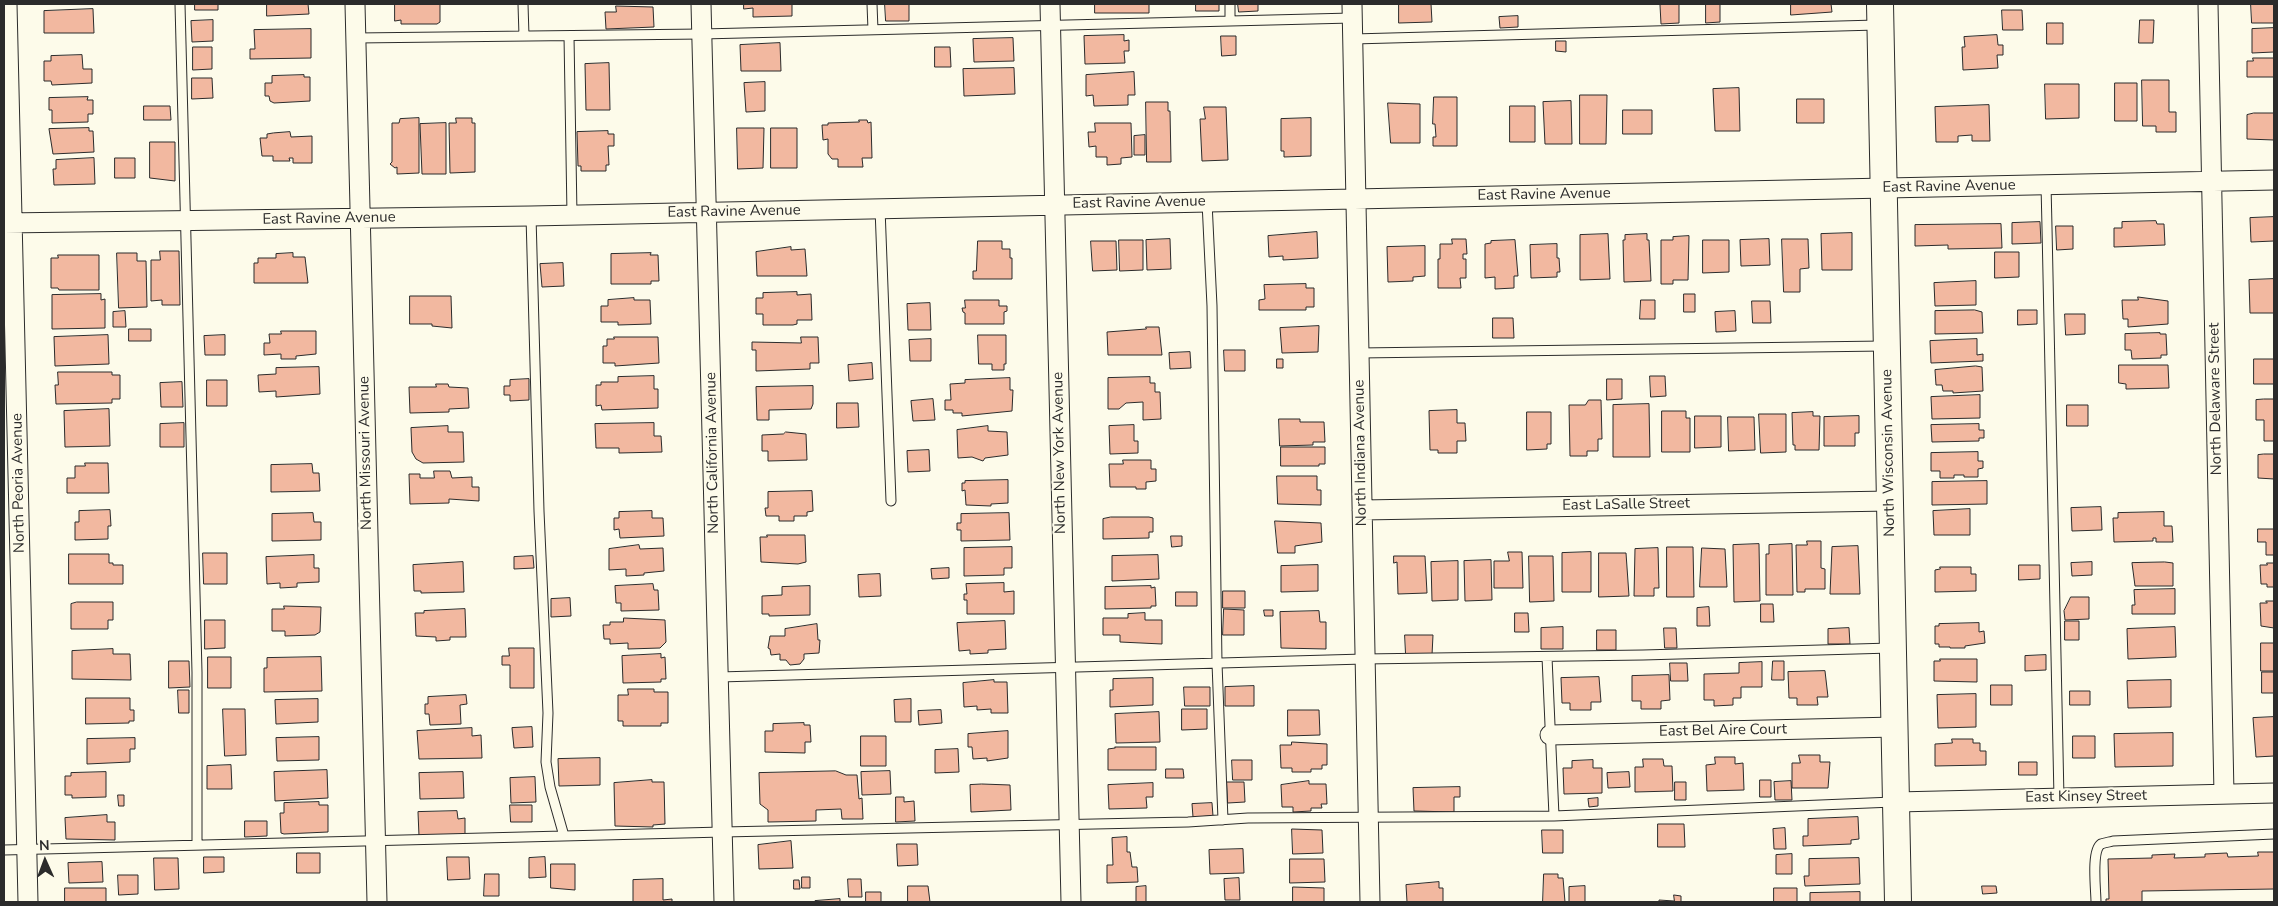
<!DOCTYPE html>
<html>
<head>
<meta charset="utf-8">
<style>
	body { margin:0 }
	#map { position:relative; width:2278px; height:906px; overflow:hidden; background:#fdfbea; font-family:"Nunito Sans",sans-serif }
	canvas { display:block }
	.frame { position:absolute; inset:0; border:5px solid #2b2b2b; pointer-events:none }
	.north { position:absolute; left:20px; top:836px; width:50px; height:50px; -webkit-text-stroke:4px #fdfbea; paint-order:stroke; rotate:358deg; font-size:14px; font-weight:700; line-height:20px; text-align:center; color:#2b2b2b }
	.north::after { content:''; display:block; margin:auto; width:18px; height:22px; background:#2b2b2b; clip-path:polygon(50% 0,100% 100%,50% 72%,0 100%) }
</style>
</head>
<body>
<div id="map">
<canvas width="2278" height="906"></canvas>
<div class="frame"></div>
<div class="north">N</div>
</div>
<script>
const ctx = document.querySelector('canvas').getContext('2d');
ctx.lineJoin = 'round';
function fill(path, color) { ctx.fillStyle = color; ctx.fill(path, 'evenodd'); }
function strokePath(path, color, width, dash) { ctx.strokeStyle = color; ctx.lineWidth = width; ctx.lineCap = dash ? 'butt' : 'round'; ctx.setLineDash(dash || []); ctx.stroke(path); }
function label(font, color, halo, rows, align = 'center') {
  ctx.font = font + ' "Nunito Sans",sans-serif'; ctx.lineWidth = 4; ctx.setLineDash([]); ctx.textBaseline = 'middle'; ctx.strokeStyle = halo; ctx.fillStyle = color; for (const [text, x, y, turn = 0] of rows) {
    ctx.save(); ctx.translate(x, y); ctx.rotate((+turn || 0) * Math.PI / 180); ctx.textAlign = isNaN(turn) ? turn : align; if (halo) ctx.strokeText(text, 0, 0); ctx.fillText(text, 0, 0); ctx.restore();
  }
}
const building = new Path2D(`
	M195,4H218V10H195Z
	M267,4H308L309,14L267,16Z
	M395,4H440V22L437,24H401V20L395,21Z
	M744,4H792V16L753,17V8L744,9Z
	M885,4H909V21H886Z
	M1095,4H1149V13H1095Z
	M1196,4H1219V11H1196Z
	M1238,4H1258V11L1239,12Z
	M1399,4H1431L1432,22L1399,23Z
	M1679,4V23L1661,24L1660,5Z
	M1706,4H1720V22L1706,23Z
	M1791,4H1831L1832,12L1791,15Z
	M2251,4H2274V23H2252Z
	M616,6L653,7L654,27L606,29L605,12H616Z
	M93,9L94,33H44V11Z
	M2002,10H2022L2023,30H2003Z
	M1518,16V27L1500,28L1499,17Z
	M213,20V41L192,42L191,21Z
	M2140,20H2154L2153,43H2139Z
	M2047,23H2063V44H2047Z
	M2274,28V52L2252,53V29Z
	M311,29V58L250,59V49H255L254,30Z
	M1124,35V41L1129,40V51H1124L1125,63L1085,64L1084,36Z
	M1997,35L1998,45H2003V55H1997L1998,68L1963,70L1962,47H1965L1964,37Z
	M1221,36H1236V55L1222,56Z
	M1013,38L1014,61L974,62L973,39Z
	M1556,41H1566V52L1556,51Z
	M780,43L781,71H741L740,45Z
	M193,47H212V69L193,70Z
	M935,47H950L951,67H935Z
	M82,55L83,69H92V83L52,85L51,81H44V61H51V56Z
	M2253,58H2274V77H2247V61H2253Z
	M609,63L610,110H586L585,64Z
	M1014,68L1015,94L964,96L963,69Z
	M1134,72L1135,95H1128V105L1094,106L1093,95L1086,96V75Z
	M304,75V77H310V101L274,103L270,101L269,96H265V83H272V76Z
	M192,78H212L213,98L192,99Z
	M2142,80H2169V112H2176V132H2156V126H2143Z
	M765,82V111L746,112L744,83Z
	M2115,83H2137V121H2115Z
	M2045,84H2079V118L2046,119Z
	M1739,88L1740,131H1715L1713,89Z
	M1580,95H1607L1606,144H1580Z
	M88,97L87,100H93V114H88V122L52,123V110H49V98Z
	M1434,97H1457V146H1433V137H1436L1435,124H1433Z
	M1797,99H1824V123H1797Z
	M1571,101L1572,144H1545L1543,102Z
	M1146,102H1168V111H1170L1171,162H1147Z
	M1388,103L1420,104V143H1391Z
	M1989,105L1990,141H1972V135L1958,136V142H1936L1935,107Z
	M144,106H170L171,120H144Z
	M1510,106H1535V142H1510Z
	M1204,107H1226L1228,160L1202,161L1200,119H1205Z
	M1623,110H1652V134H1623Z
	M2254,113H2274V140L2247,139V115Z
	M419,118V173L397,174V167L395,168L390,164L392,162V123H399L400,119Z
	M456,118H472V123H475V172L450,173L449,123H456Z
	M1311,118V156L1284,157V151H1281V119Z
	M859,120H867L868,123L871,122L872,158H862L863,167H838V159H832L828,154V139L823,140L822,125H828V123L859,122Z
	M446,123V174H422L420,124Z
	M1095,123H1131L1132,157L1121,158V164L1107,165V157H1096V146L1089,147L1088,132H1095Z
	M89,128V131H93L94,152L53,154L49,129Z
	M737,128H764L763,168L738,169Z
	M771,128H797V168H771Z
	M608,131V134H614V146H608L609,165H606V171H581V166H578L577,132Z
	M290,132L291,137L312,136V163H293V158H289L290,161H273V156H262L260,138H267V134L273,133Z
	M1145,135V155H1134V136Z
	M150,142H175V181L150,178Z
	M94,158L95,184L54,185L53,169H56V160Z
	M115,158H135V178H115Z
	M2274,217V241L2251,242L2250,218Z
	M2156,221L2157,224H2164L2165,245L2114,247V228H2122V222Z
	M2040,222L2041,243L2012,244V223Z
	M2001,224L2002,248L1948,249V245L1915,246V225Z
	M2056,226H2073V249L2057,250Z
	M1317,232L1318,258L1283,260V256L1269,257L1268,236Z
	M1852,233V270H1822L1821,234Z
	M1608,234L1610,279L1580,280V235Z
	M1647,234V240H1649L1651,281L1624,282L1623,240H1625V235Z
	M1689,236L1688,280H1673V284H1661V240H1673V237Z
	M1170,239L1171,269L1147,270L1146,240Z
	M1452,239H1466L1467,254H1463V259H1466V278H1460L1461,288H1438V259H1440V244H1452Z
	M1769,239L1770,265L1741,266L1740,240Z
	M1782,239H1808L1809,268L1800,269V292H1784Z
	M1119,240H1143V270L1120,271Z
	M1515,240L1518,276H1514V288L1495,289V277L1485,278V244L1491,243V241Z
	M1703,240H1729V272L1703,273Z
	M978,241H1002V249H1010V258H1012V279H973V271H976Z
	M1091,241H1116L1117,270L1093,271Z
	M1557,244V258H1559L1560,272H1557V277L1531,278L1530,245Z
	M1425,246V276L1413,277V281L1388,282L1387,247Z
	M791,247V250L805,249L807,276H757L756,252Z
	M160,251H179L180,305H162V300L151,301V260H160Z
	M1995,252H2019V277L1995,278Z
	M117,253H137V261H146L147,307L119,308Z
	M293,253V257H305L308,283H254V263H258V258H276V254Z
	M651,253L650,255H658L659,281H651V284H611V254Z
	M58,255H99V290H59L58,288H51V258H58Z
	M563,263L564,286L542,287L540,264Z
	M2274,279V313H2250L2249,280Z
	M1976,281V305L1935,306L1934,283Z
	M1306,284V288H1314V307H1306V310H1259V300L1265,299L1264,285Z
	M797,292V295L811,294L812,320H797V324L793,325H763V314H756V298H763V293Z
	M101,294V300L105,299V328L52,329V295Z
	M1684,294H1695V312H1684Z
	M410,296H451L452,328L432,326V324H410Z
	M2138,297L2168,301V324L2128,327V319H2123L2122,300H2138Z
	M634,298V300H650L651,324L618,325V322H601V306H608V300Z
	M965,300H999V306H1007V311L1004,312V324H965V313L963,312L962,308H965Z
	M1641,300H1655V319H1640Z
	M1752,301H1770L1771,323H1753Z
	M930,303L931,330H908L907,304Z
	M1975,310L1982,312L1983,333L1935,334V311Z
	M2018,310H2037V324L2018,325Z
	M125,311L126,327H113V312Z
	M1735,311L1736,331L1716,332L1715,312Z
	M2065,314H2085V334L2066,335Z
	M1493,318H1513L1514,338H1493Z
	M1319,326L1318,352L1282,353L1280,328Z
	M1146,327H1159L1162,355H1108L1107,332L1146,329Z
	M129,329H151V341H129Z
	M281,331H316V354L296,356V359H281V354L264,355V343H270L269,334H281Z
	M2160,333V334H2166L2167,355H2161V358L2132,359L2131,350H2125V334Z
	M108,335L109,364L55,366L54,337Z
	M225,335V355H205L204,336Z
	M978,335H1006V364H1004V370H992V364H979Z
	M614,337H658L659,363L615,366V363H603V346H607V339H614Z
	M801,337H818L819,363H810V369L756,371V350H752V342L801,343Z
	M931,339V361H910L909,340Z
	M1977,339V355L1983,354V361L1931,363L1930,341Z
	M1224,350H1245V371H1225Z
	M1190,352L1191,368L1170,369L1169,353Z
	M1277,359H1283V368H1277Z
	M2254,359H2274V384H2254Z
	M872,363L873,379L849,381L848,365Z
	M2119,365H2168L2169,388L2126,389V384L2119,383Z
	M1976,366L1982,367L1983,391L1953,393V391H1943L1942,385H1936L1935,370Z
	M319,367L320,394L276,397V391L259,392L258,375L276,374V368Z
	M58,372H112V375H120V399H112V403L56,404L55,385H58Z
	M654,376V389H658V408L602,410L601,405L596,406V385H601V382H618V377Z
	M1650,376H1665L1666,396L1651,397Z
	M1150,377V383H1155V392H1160L1161,419L1143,420V402L1126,403L1119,409H1108V378Z
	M1010,378V390H1013L1012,411L962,416V413H953V410H945V400H951L950,384L965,383V380Z
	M529,379V400L510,401V395H504V386H510V380Z
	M1607,379H1622V399L1607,400Z
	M207,380H227V406H207Z
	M182,382L183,407H161L160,383Z
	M436,384H448L449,387L468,388L469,408L449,409V412L410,413L409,387H436Z
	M813,386V404L811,409L769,410V420H757L756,387Z
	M1980,395V418L1932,419L1931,397Z
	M933,399L935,420L913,421L911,401Z
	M2264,399H2274V441H2264V420H2256V400Z
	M1589,400H1601L1602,439H1598V451H1587V456H1570L1569,405H1585Z
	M837,403H858L859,427L837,428Z
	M1649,404L1650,457H1613V405Z
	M2067,405H2088V426H2067Z
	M109,409L110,446L65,447L64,411Z
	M1457,410V423H1465L1466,441H1457V453H1438V450H1430L1429,411Z
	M1662,411H1686V418H1690V452H1662Z
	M1527,412H1551V444H1547V449L1527,450Z
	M1813,412V416H1820L1819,450H1795V445H1793L1792,413Z
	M1759,414H1786V452L1761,453Z
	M1695,416H1721V447L1695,448Z
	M1859,416V433H1855V446H1824V417Z
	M1728,417H1754L1755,450L1729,451Z
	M1279,419H1300V422H1324L1325,442H1313V445L1280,446Z
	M184,423V447H160V424Z
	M654,423V436H661L662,452L619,453V448H596L595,424Z
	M1979,424V430H1984V438H1979V441L1932,442L1931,425Z
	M1134,425V441H1138V453L1110,454L1109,426Z
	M448,426V432H463L464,462L423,463L416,459L412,452L411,428Z
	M988,426V431L1007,432L1008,455L985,458L983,461L972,457L958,458L957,430Z
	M786,432L806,434L807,460L768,461V451H762V435L783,434Z
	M1281,447H1325V464H1319V466H1281Z
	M929,450L930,471L908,472L907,451Z
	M1978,452V461H1983V468L1978,469V477H1964V475H1954V478H1940V471H1931V453Z
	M2264,454H2274V479L2258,478V455Z
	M1123,460H1151V469H1156V481L1146,482V489H1136V487H1110L1109,464H1123Z
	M85,463H108L109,493H67V478H75V466H85Z
	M312,464L313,473H319L320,491L271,492V465Z
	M434,471H450L452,478L472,477V487H479V501L449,499V503L410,504L409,474H420V478H434Z
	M1277,476H1317V490H1321V505L1278,504Z
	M1008,480V503L991,504V506L966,505L965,490L962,491V483H965V481Z
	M1987,481V504L1932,505V482Z
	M812,491L813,511L807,512V516H794V521H779V516H766L765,508H768V492Z
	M2101,507L2102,530L2072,531L2071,508Z
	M1970,509V535H1934L1933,511Z
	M110,510L111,526H108V539L75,540V522H79V511Z
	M652,511V518H663L664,536L620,538L619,529L614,530V518H619V512Z
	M2164,512V526H2172L2173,542H2156V538H2153V541L2114,542L2113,518H2118V513Z
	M313,513L314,522H321V540L272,541V514Z
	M1009,513L1010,540L961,541V530H957V523H961V514Z
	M1111,517H1149L1153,518V532H1149V538L1103,539V519Z
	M1275,521L1321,523L1322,542L1295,546V553H1278Z
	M2258,529H2274V555H2266V542H2258Z
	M767,535H805L806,562L798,564L761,562L760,537H767Z
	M1171,536H1182V546L1172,547Z
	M1807,541H1821V568L1825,569V589H1805V592H1797L1796,545H1807Z
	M1759,544L1760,601L1734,602L1733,545Z
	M1792,544L1793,595H1766V554H1769V545Z
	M639,545L640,549L663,548L664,571L644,573V575L626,576V569L609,570V549Z
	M1858,546L1860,594H1830L1832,547Z
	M1012,547V568H1004V575L964,576V548Z
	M1667,547H1693L1694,597H1667Z
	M1658,548L1659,588H1654V596H1634L1635,549Z
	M1702,548L1725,549L1727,587H1700Z
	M1508,552H1522L1523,588H1494V561H1509Z
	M1591,552V592H1562V553Z
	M203,553H227V584H204Z
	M1599,553H1626L1629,596L1599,597Z
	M69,554H109V563H113V565H123V584H69Z
	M314,555V568H319V582L297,583V587L280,588V583L267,584L266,557Z
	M1158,555L1159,579L1112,581V556Z
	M533,556L534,568L514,569V557Z
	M1394,556H1425L1427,593L1398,594L1397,562L1394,563Z
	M1529,556H1553L1554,601L1530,602Z
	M1491,560L1492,600L1465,601L1464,561Z
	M1458,561V600L1432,601L1431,562Z
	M463,562L464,592L421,593V591H414L413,565Z
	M2092,562V575L2072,576L2071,563Z
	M2165,562L2173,563V586H2135L2132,563Z
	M2267,563H2274V587H2267V584H2261L2260,565H2267Z
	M1318,565V591L1281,592V566Z
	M2019,565H2040V579L2019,580Z
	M1940,567H1971V574H1976V591L1935,592V570L1940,569Z
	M949,568V578L932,579L931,569Z
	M880,574L881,596L859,597L858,575Z
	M1004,583V592L1014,591V614H967V600H964V594H967L966,584Z
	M653,584L654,590H658L659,610L621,611V603H616L615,586Z
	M810,586V615L769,616V614H762V596L782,595V587Z
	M1151,586V588L1155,587L1156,606H1151V608L1105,609V587Z
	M2175,589V614H2132V605H2135L2134,590Z
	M1223,591H1245V608H1223Z
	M1176,592H1197V606H1176Z
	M2071,597H2089V619L2065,620L2064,611Z
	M570,598L571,616L551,617V599Z
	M2266,601H2274V628L2261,626L2260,603H2267Z
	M77,602H113V620H108V629H71V604Z
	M1761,604H1773L1774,622H1761Z
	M284,606L321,607L320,632L315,635L285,636V631H272V609H284Z
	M1709,607L1710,626H1697V608Z
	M465,609L466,637H450V640L436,641V637L416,636L415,613H424V611Z
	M1224,609L1244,610V635H1223Z
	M1264,610H1273V616H1265Z
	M1319,611L1320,622H1326V649L1281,648L1280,612Z
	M1145,613V620H1162V644L1120,642V635H1103V618H1128V614Z
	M1515,613H1528L1529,632H1515Z
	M624,618L665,620L666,642L660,648L628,649V643L610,644V639H604L603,625H610V622H623Z
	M205,620H225V648L205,649Z
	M1005,621L1006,649L988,650V653L970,654V650L959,651L957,623Z
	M2065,621H2079V640H2065Z
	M1979,623V632L1984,631L1985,643L1965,646V648H1950V647H1939V644H1935V626H1939V624Z
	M817,624L818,640H820L819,653L804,654V659L800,664L790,665L786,660H780V654L771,655L770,649L768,648L770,636H785V629Z
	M1563,627V649H1541V628Z
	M2175,627L2176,657L2128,659L2127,629Z
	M1664,628H1676L1677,648H1665Z
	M1849,628L1850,644H1828V629Z
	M1597,630H1616V650H1597Z
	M1405,635H1433L1432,655H1406Z
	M2261,643H2274V671H2261Z
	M509,648H534V688H510V665H502V656H509Z
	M113,649V654H130L131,680L72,679V651Z
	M661,654V658L665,657L666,679H661V682L623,683L622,656Z
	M2046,655V670L2025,671V656Z
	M208,657H231V688H208Z
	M321,657L322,691L264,692V668H267V658Z
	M1940,659H1977V682L1934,681V661H1940Z
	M169,661H189L190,687L169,688Z
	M1773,661H1784V680H1772Z
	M1762,662V687H1741V698H1733V705L1714,706V700H1704V674L1739,673V663Z
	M1670,663H1687L1688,681H1671Z
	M1825,671L1828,697H1817L1818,705H1797V698H1789L1788,672Z
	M2262,672H2274V693H2262Z
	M1669,675L1670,700L1661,701V709H1641V701H1632V676Z
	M1599,677L1601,702H1591V710H1570V703H1562L1561,678Z
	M1153,678V705L1110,707V690H1113V679Z
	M994,680V682H1007L1008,713H991V709L977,710V706L964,707L963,683Z
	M2171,680V707L2128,708L2127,681Z
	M1991,685H2012V705H1991Z
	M1254,686V706H1225V687Z
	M1184,687H1210V706H1185Z
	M628,689H654V692H668V723H661V726H623V721H618V695H628Z
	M178,690H189V713H179Z
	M2070,691H2090V705H2070Z
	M1976,694V727L1938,728L1937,695Z
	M466,695L467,704L460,705L461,724L430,725L429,714H425V704H428V697Z
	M86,698H130V710H134V721H129V723L86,724Z
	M318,699V722L276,724L275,700Z
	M911,699V722H895L894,700Z
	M223,709H245L246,755L225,756Z
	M1182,709H1207V729L1182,730Z
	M941,710L942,723L919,725L918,711Z
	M1288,710H1319L1320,735L1288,736Z
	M1159,712L1160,742L1116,743L1115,714Z
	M2274,717V756L2256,757L2253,718Z
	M804,723V725H810L811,742H805V753L765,752V731H773V724Z
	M532,727L533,747L514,748L512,728Z
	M472,728V736L481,735L482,758L419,759L417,731Z
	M1008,731V758L987,761V758L973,759L972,747H968V734Z
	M2173,733V766L2115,767L2114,734Z
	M861,736H886V766H861Z
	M2073,736H2095V758H2073Z
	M319,737V760L277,761L276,738Z
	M135,738V749H130V762L87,764V739Z
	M1952,739H1973V743H1980V751H1986V765L1935,766V744L1952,743Z
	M1292,742L1327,744V765H1322V769H1311V772H1292V768H1281L1280,745H1291Z
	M1115,747H1156V770H1108V749L1115,748Z
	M958,749L959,772L935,773V750Z
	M1799,755H1820V762H1830L1828,788H1792V763H1800Z
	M1715,757H1735V764L1743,763L1744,790L1707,791L1706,765L1715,764Z
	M600,758V785L559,786L558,759Z
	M1643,759H1663L1664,766H1672L1673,791L1635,792V767H1643Z
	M1232,760H1252V780H1233Z
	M1593,760V768H1602V793L1564,794L1563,768H1572V761Z
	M2019,762H2037V775H2019Z
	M231,765L232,789H207V766Z
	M1166,769H1183L1184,778H1166Z
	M327,770L328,798L275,801L274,772Z
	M836,771L846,775H857L859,799L862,798L863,819H842L841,809L816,810V821L768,822V810L760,804L759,773Z
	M890,771L891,794L862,795L861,772Z
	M106,772V797L72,798V795H65V776H71V773Z
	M463,772L464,798L420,799L419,773Z
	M1629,772L1630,787L1608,788L1607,773Z
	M535,777L536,802L511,803L510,778Z
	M652,780V782H664L665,824L653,825V827L615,826L614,783Z
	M1760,780H1771V797H1760Z
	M1309,781V784H1326L1327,804H1321L1322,808H1311V811L1293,812V807H1282L1281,785Z
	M1791,781L1792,800H1775L1774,782Z
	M1227,782H1244L1245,802L1228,803Z
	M1675,782H1686V800H1675Z
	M1153,783V797H1146L1147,808L1109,809L1108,785Z
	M982,784L1010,785L1011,810L971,812L970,785Z
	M1460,787V797H1454V812L1414,811L1413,788Z
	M118,795H124V806H119Z
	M896,797H904V802L914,801L915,821L896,822Z
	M1598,798V806L1589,807L1588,799Z
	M319,802V805H328V832L284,834L281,833L280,813H284V803Z
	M1212,803L1213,816L1193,817L1192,804Z
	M510,805H532V822H511Z
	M457,811L458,819L465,818V835L419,836L418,812Z
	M107,815V822H115V840L66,839L65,818Z
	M1858,817L1859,839L1851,840V844L1803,846V836H1808V819Z
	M245,821H267V836L245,837Z
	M1658,824H1684L1685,847H1658Z
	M1785,828L1786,849H1774L1773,829Z
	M1292,829L1322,830L1323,853L1293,854Z
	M1542,830H1563V853H1543Z
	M1127,837V852H1130L1132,867H1137L1138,882L1107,883V865H1113L1112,838Z
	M791,841L793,868L759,869L758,845Z
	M897,844H917L918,865L898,866Z
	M1243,849L1244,873L1210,874L1209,850Z
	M2258,852H2274V889L2142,891V902H2106V899H2109L2108,859L2152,858V855L2175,854L2174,858L2205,857V854L2227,853L2228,857L2258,856Z
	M297,853H320V873H297Z
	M1792,854V874H1776V855Z
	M204,857H224V872L204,873Z
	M447,857H469L470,879L448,880Z
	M545,857L546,877L529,878V858Z
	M154,858H178L179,889L155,890Z
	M1859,858L1860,884L1805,886L1804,876H1809V859Z
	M1290,859H1324L1325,882L1290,883Z
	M102,862L103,882L69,883L68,863Z
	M551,864H575V890L551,888Z
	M485,874H499V896H484Z
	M1544,874H1558V878H1563L1565,902H1543Z
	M118,875H138V894L119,895Z
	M802,877H810V888H802Z
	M1239,878L1240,900H1225L1224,879Z
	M663,879V900L672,899V902H633V880Z
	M848,879H861L862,897H849Z
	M794,880H799L800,889H794Z
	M1439,882V888H1443V902H1407L1406,885Z
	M908,886H928L930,902H908Z
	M1146,886V902H1136V887Z
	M1585,886V902H1569V887Z
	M1982,886H1996L1997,893L1983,894Z
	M1293,887L1324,888V902H1293Z
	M65,888H106V902H65Z
	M1774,888H1797V902H1774Z
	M866,892H881V902H866Z
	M1860,892V902H1810V893Z
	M1674,895L1681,896V902H1659V900L1674,901Z
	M840,899V902H815V901Z`);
const lane = new Path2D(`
	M180,4L197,672V845
	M523,4L524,36
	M872,4L873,30
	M1230,4V21
	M569,36L572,215
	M356,38L702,34L1352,18
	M1353,39L1877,25
	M2046,185C2051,389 2053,593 2059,798
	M1207,202L1212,306L1217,663L1223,820
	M880,208L891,501
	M531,216L539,511L548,713L546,762L550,787L564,836
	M1359,353L1884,346
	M1547,657L1554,816
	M719,677L1364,659L1643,655L1891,648
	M4,850L723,832L1188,822L1248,818L1554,816L1893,802
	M2096,902C2096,890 2091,851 2101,844C2104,843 2109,842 2113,841L2274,834`);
const street = new Path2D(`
	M7,4L28,902
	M355,4L377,902
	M701,4L724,902
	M1050,4L1071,902
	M1352,4L1370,902
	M2208,4L2224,794
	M4,223L531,216L2274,180
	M1362,510L1890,501
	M1550,735L1895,727
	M1897,802L2274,793`);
const secondary = new Path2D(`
	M1880,4L1898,902`);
const streetNames = [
	["East Ravine Avenue",1949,187,-1],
	["East Ravine Avenue",1544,195,-1],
	["East Ravine Avenue",1139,203,-1],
	["East Ravine Avenue",734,212,-1],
	["East Ravine Avenue",329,219,-1],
	["North Delaware Street",2216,399,-91],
	["North Missouri Avenue",366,453,-91],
	["North California Avenue",713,453,-91],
	["North New York Avenue",1060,453,-91],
	["North Indiana Avenue",1361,453,-91],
	["North Wisconsin Avenue",1889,453,-91],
	["North Peoria Avenue",19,483,-91],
	["East LaSalle Street",1626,505,-1],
	["East Bel Aire Court",1723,731,-1],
	["East Kinsey Street",2086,797,-1]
];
fill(building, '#f2b8a0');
strokePath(building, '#2b2b2b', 1);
strokePath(lane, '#2b2b2b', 11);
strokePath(street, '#2b2b2b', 21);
strokePath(secondary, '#2b2b2b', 28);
strokePath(lane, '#fdfbea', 9);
strokePath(street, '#fdfbea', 19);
strokePath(secondary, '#fdfbea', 26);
label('15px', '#2b2b2b', '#fdfbea', streetNames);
</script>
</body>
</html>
